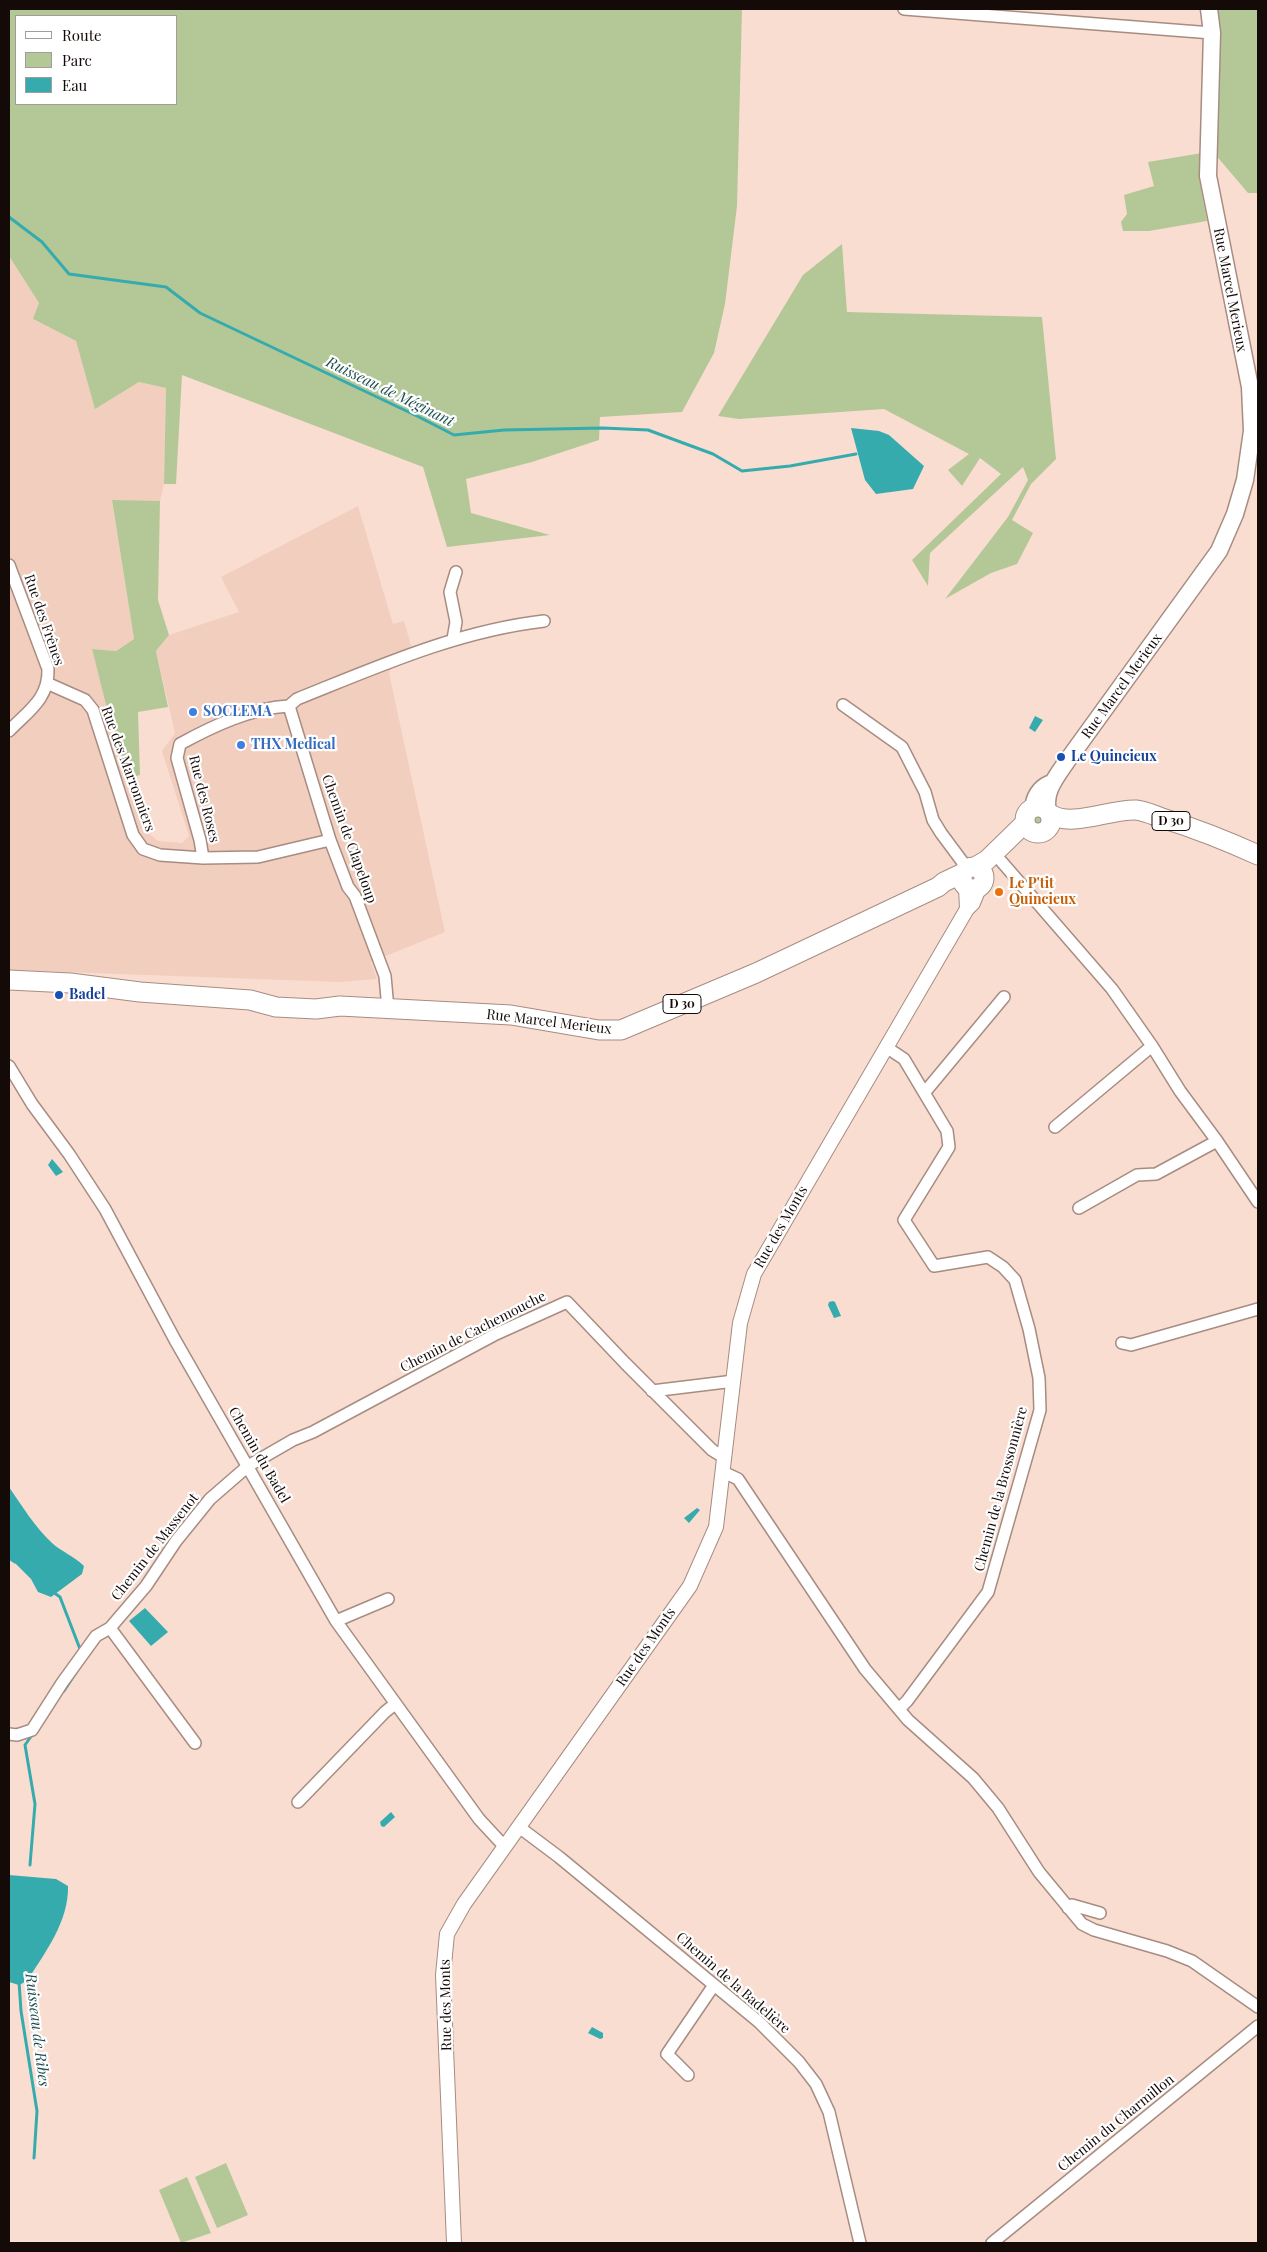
<!DOCTYPE html>
<html>
<head>
<meta charset="utf-8">
<style>
	body { margin:0 }
	#map { position:relative; width:1267px; height:2252px; overflow:hidden; background:#faddd1; font-family:"Playfair Display",serif }
	canvas { display:block }
	.frame { position:absolute; inset:0; border:10px solid #140a07; pointer-events:none }
	.legend { position:absolute; left:15px; top:15px; width:162px; height:90px; box-sizing:border-box; background:#fff; border:1px solid #a19d9c; margin:0; padding:6px 9px; list-style:none; font-size:15px; color:#140a07 }
	.legend li { display:flex; align-items:center; gap:10px; height:25px }
	.legend b { width:25px; border:1px solid #a19d9c }
</style>
</head>
<body>
<div id="map">
<canvas width="1267" height="2252"></canvas>
<div class="frame"></div>
<ul class="legend">
<li><b style="height:6px;background:#fff"></b>Route</li>
<li><b style="height:14px;background:#b4c897"></b>Parc</li>
<li><b style="height:14px;background:#36abae"></b>Eau</li>
</ul>
</div>
<script>
const ctx = document.querySelector('canvas').getContext('2d');
ctx.lineJoin = 'round';
function fill(path, color) { ctx.fillStyle = color; ctx.fill(path, 'evenodd'); }
function strokePath(path, color, width, dash) { ctx.strokeStyle = color; ctx.lineWidth = width; ctx.lineCap = dash ? 'butt' : 'round'; ctx.setLineDash(dash || []); ctx.stroke(path); }
function label(font, color, halo, rows, align = 'center') {
  ctx.font = font + ' "Playfair Display",serif'; ctx.lineWidth = 4.5; ctx.setLineDash([]); ctx.textBaseline = 'middle'; ctx.strokeStyle = halo; ctx.fillStyle = color; for (const [text, x, y, turn = 0] of rows) {
    ctx.save(); ctx.translate(x, y); ctx.rotate((+turn || 0) * Math.PI / 180); ctx.textAlign = isNaN(turn) ? turn : align; if (halo) ctx.strokeText(text, 0, 0); ctx.fillText(text, 0, 0); ctx.restore();
  }
}
const built = new Path2D(`
	M9,256L39,303L34,320L76,341L95,408L139,382L166,388L164,484L160,501H112L134,639L116,651L92,649L105,701L145,830L158,841L182,843L189,836L162,751L175,733L156,651L169,635L239,612L221,577L358,506L393,624L404,621L414,656L395,664L389,673L445,932L371,962L377,979L339,982L9,970Z`);
const green = new Path2D(`
	M9,9H742L737,206L725,304L714,353L682,412L600,417L599,440L532,462L466,479L471,513L550,535L447,547L423,467L182,375L176,484H164L166,388L139,382L95,409L76,341L33,319L39,303L9,256ZM176,16V104H16V16Z
	M1214,9H1258V193H1248L1214,153Z
	M1202,153L1199,177L1207,221L1149,231H1123L1121,222L1127,214L1124,195L1154,186L1148,162Z
	M842,244L847,312L1042,317L1056,459L1031,484L1012,520L1033,533L1017,564L991,573L945,599L1008,517L1028,480L1023,467L930,553L928,586L912,560L1001,474L980,458L962,486L948,470L969,454L884,409L739,419L718,416L803,275Z
	M112,500L160,501L158,600L169,635L156,651L168,707L138,712L140,775L129,778L105,701L92,649L116,651L134,639Z
	M1032 820a6 6 0 1 1 12 0a6 6 0 1 1-12 0Z
	M226,2163L248,2215L217,2228L195,2177Z
	M187,2177L211,2233L181,2243L159,2190Z`);
const water = new Path2D(`
	M851,428L879,431L889,435L924,466L913,489L876,494L865,480Z
	M1035,716L1043,720L1035,732L1029,728Z
	M52,1159L63,1172L56,1176L48,1165Z
	M833,1301L835,1302L841,1316L834,1318L828,1305L829,1302Z
	M9,1487C22,1506 35,1527 52,1543C62,1552 74,1556 84,1566L82,1574L51,1597L38,1592L31,1579L9,1557Z
	M697,1508L700,1510L689,1523L684,1518Z
	M145,1608L168,1632L151,1646L129,1621Z
	M391,1812L395,1817L384,1827L381,1826L380,1822Z
	M9,1875L56,1879L68,1886C69,1921 45,1953 27,1981L19,1985L9,1982Z
	M592,2027L603,2033V2038L600,2039L588,2033Z`);
const stream = new Path2D(`
	M9,217L42,242L69,274L166,287L200,313L417,416L454,435L504,430L603,428L648,430L713,454L742,471L790,466L856,454
	M9,1558L15,1562
	M53,1592L60,1597L80,1649
	M64,1691L77,1671
	M30,1865L35,1804L25,1745L32,1735
	M19,1982L21,2011L37,2111L34,2158`);
const minor = new Path2D(`
	M904,9L1212,33
	M9,565L48,669C49,699 28,711 9,731
	M453,639L456,622L450,592L456,572
	M49,684L85,700L93,710L133,835L143,849L160,855L203,858L258,857L330,840
	M843,705L902,747L925,792L933,820L941,833L967,868
	M289,706L330,840L348,887L355,896L385,976L388,1009
	M289,706L297,699C377,667 457,631 544,621
	M203,858L200,840L177,758L180,744C213,726 251,708 289,706
	M1001,861L1112,989L1152,1046L1180,1091L1217,1141L1258,1202
	M886,1047L904,1059L947,1131L949,1147L904,1220L934,1266L988,1257L1003,1267L1015,1280L1029,1329L1039,1378L1040,1410L988,1592L907,1701L899,1709
	M9,1066L32,1104L69,1154L105,1209L175,1340L336,1621L479,1819L504,1846
	M925,1092L1004,997
	M1055,1127L1152,1046
	M1079,1208L1137,1175L1156,1174L1217,1141
	M1122,1343L1131,1345L1258,1309
	M652,1391L734,1381
	M723,1472L738,1479L865,1669L908,1720L973,1778L998,1808L1039,1872L1082,1924L1094,1930L1167,1951L1192,1961L1258,2007
	M336,1621L388,1599
	M110,1628L195,1743
	M9,1734L17,1735L32,1730L62,1683L96,1636L110,1628L146,1586L176,1541L210,1499L248,1466L293,1440L313,1432L496,1334L567,1302L625,1363L712,1450L725,1458
	M298,1802L385,1712L395,1704
	M519,1827L559,1857L759,2022L799,2062L816,2084L829,2112L860,2243
	M1068,1908L1072,1905L1100,1913
	M688,2075L667,2054L714,1985
	M992,2243L1258,2026`);
const tertiary = new Path2D(`
	M966,887L967,909
	M454,2243L443,1975L447,1934L464,1904L690,1586L716,1527L740,1323L754,1274L967,909L973,903L979,888`);
const secondary = new Path2D(`
	M1034,808C1033,798 1040,788 1049,784
	M1048,811C1043,792 1057,776 1067,761L1219,551L1235,514L1245,480L1252,431L1250,387L1208,176L1212,33L1209,9`);
const primary = new Path2D(`
	M1025 820a13 13 0 1 1 26 0a13 13 0 1 1-26 0Z
	M1050,814C1072,828 1109,809 1136,810C1145,811 1156,816 1165,819C1197,829 1227,841 1258,855
	M962 878a11 11 0 1 1 22 0a11 11 0 1 1-22 0Z
	M975,867L987,860L1025,823
	M9,980L70,983L140,992L250,1000L276,1007L316,1009L340,1006L511,1015L599,1030H621L756,973L938,887L944,882L963,873`);
const markers = [
	[193,712,5,"#3f7fe0"],
	[241,745,5,"#3f7fe0"],
	[1061,757,5,"#1a4fb4"],
	[999,892,5,"#e8710a"],
	[59,995,5,"#1a4fb4"]
];
const shields = [
	[1171,821,38],
	[682,1004,38]
];
const shieldNames = [
	["D 30",1171,821],
	["D 30",682,1004]
];
const streetNames = [
	["Rue Marcel Merieux",1230,290,79],
	["Rue des Frênes",44,620,71],
	["Rue Marcel Merieux",1122,686,-54],
	["Rue des Marronniers",128,769,70],
	["Rue des Roses",204,799,76],
	["Chemin de Clapeloup",349,839,70],
	["Rue Marcel Merieux",549,1022,7],
	["Rue des Monts",781,1227,-60],
	["Chemin de Cachemouche",473,1332,-27],
	["Chemin du Badel",259,1455,60],
	["Chemin de la Brossonnière",1001,1489,-75],
	["Chemin de Massenot",155,1547,-52],
	["Rue des Monts",646,1647,-55],
	["Chemin de la Badelière",733,1983,41],
	["Rue des Monts",446,2005,-91],
	["Chemin du Charmillon",1116,2123,-39]
];
const shopNames = [
	["SOCLEMA",203,712],
	["THX Medical",251,745]
];
const transitNames = [
	["Le Quincieux",1071,757],
	["Badel",69,995]
];
const foodNames = [
	["Le P'tit",1009,884],
	["Quincieux",1009,900]
];
const waterNames = [
	["Ruisseau de Méginant",390,392,26],
	["Ruisseau de Ribes",37,2030,83]
];
fill(built, '#f2cebf');
fill(green, '#b4c897');
fill(water, '#36abae');
strokePath(stream, '#36abae', 3);
strokePath(minor, '#a78c82', 14);
strokePath(tertiary, '#a78c82', 16);
strokePath(secondary, '#a78c82', 19);
strokePath(primary, '#a78c82', 21);
strokePath(minor, '#fff', 11);
strokePath(tertiary, '#fff', 14);
strokePath(secondary, '#fff', 16);
strokePath(primary, '#fff', 19);
for (const [x, y, r, color] of markers) { const dot = new Path2D(); dot.arc(x, y, r, 0, 2 * Math.PI); ctx.fillStyle = color; ctx.fill(dot); strokePath(dot, '#fff', 2); }
for (const [x, y, w] of shields) { const box = new Path2D(); box.roundRect(x - w / 2, y - 9.5, w, 19, 4); ctx.fillStyle = '#fff'; ctx.fill(box); strokePath(box, '#140a07', 1); }
label('bold 12px', '#140a07', null, shieldNames);
label('14px', '#140a07', '#fff', streetNames);
label('bold 14px', '#366cbe', '#fff', shopNames, 'left');
label('bold 14px', '#164399', '#fff', transitNames, 'left');
label('bold 14px', '#c56008', '#fff', foodNames, 'left');
label('italic 15px', '#1d4e4f', '#fff', waterNames);
</script>
</body>
</html>
